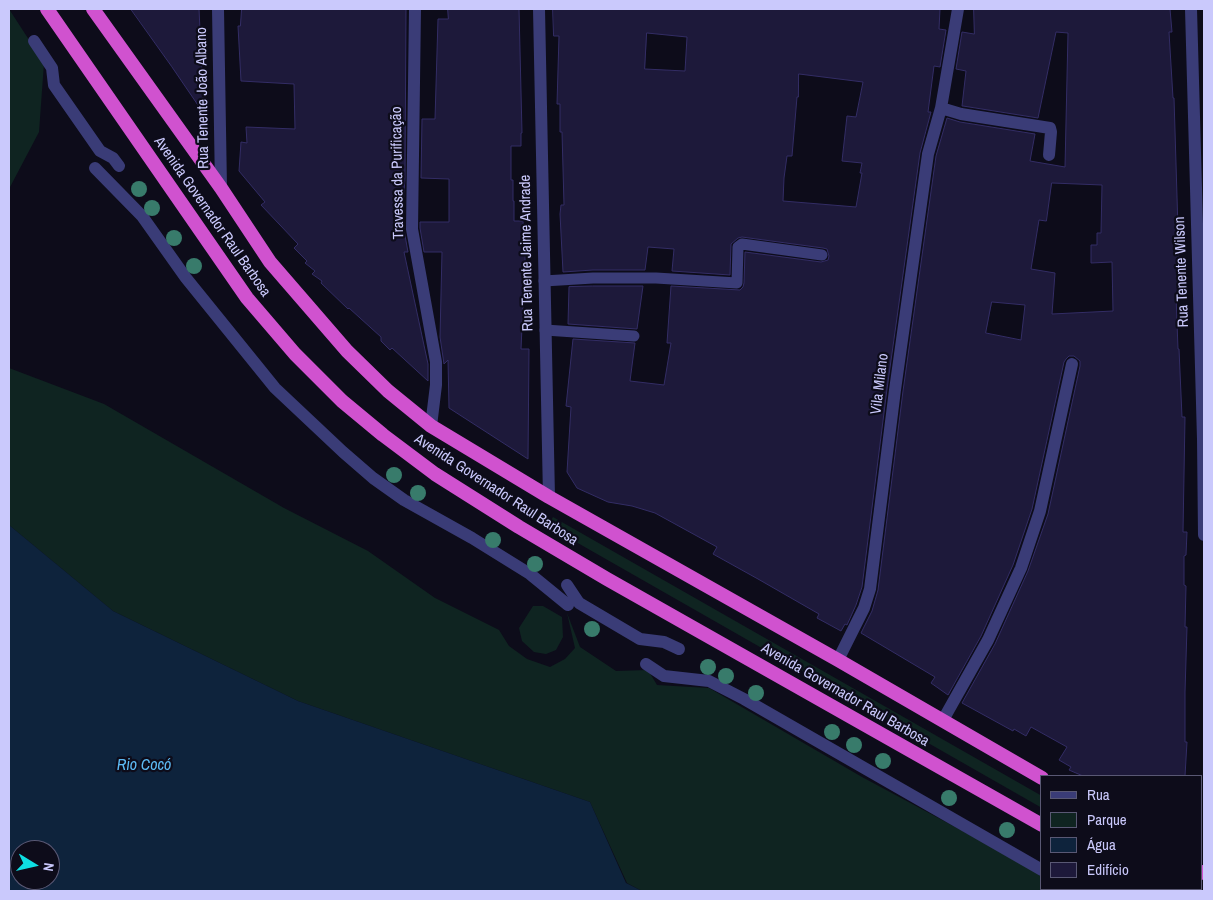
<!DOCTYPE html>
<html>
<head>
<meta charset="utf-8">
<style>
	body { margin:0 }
	#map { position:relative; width:1213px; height:900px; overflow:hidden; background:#0d0c1a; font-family:"Archivo Narrow",sans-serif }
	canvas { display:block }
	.frame { position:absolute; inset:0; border:10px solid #cac9fc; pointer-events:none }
	.legend { position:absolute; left:1040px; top:775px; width:162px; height:115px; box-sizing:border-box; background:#0d0c1a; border:1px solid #595874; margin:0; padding:6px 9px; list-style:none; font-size:15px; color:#cac9fc }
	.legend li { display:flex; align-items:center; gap:10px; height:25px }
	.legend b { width:25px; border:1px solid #595874 }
	.north { position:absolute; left:10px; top:840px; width:50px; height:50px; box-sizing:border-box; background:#0d0c1a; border:1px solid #595874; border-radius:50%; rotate:99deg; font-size:14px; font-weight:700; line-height:20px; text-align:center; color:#cac9fc }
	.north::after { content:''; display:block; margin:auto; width:18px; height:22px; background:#0edee2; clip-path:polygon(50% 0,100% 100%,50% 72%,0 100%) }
</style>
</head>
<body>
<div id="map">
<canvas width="1213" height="900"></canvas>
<div class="frame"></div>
<ul class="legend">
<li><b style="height:6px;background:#3a3c77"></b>Rua</li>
<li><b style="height:14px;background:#0f2421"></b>Parque</li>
<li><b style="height:14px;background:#0e233c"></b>Água</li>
<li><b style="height:14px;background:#1d193a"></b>Edifício</li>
</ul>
<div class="north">N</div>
</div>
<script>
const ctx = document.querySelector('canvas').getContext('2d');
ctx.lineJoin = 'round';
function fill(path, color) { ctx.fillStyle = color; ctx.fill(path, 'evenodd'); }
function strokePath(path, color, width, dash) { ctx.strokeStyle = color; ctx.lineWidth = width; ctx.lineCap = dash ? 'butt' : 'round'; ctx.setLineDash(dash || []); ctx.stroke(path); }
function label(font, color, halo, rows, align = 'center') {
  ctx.font = font + ' "Archivo Narrow",sans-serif'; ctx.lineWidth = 4.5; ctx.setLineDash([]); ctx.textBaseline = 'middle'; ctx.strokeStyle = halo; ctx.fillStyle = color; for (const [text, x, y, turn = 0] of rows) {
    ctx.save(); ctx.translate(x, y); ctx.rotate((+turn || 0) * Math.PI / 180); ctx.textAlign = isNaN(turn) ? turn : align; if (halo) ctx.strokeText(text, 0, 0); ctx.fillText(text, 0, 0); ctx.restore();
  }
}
const green = new Path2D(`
	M9,9L44,63L39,132L9,189Z
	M9,368L104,404L284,508L368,551L435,598L499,630L509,646L527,659L550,667L565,659L575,648L567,613L580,647L616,671L648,670L657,685L709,688L862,777L970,835L1042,876V889H1060L1063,891H642L627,883L590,802L298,701L113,611L9,525Z
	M553,517L1042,796V808L548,526Z
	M533,606H543L562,617L563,637L556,650L546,654L534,652L522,641L519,628Z`);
const water = new Path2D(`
	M9,525L113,611L298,701L590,802L626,883L642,891H9ZM20,850H50V880H20Z`);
const building = new Path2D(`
	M131,9H199L204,114L172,67Z
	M242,9H406L405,178L402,221H404V230L408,252H404L428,364V381L392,348L390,350L381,341V337L349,308L348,309L321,283L322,281L312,274L315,271L305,263L307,261L294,248L298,244L261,205L265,202L239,171L241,142L247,143L246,127L295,129L294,84L241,81L238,26H240Z
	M448,9H519L522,133H521V146H511V180H513V201H514V221H523L524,238H526L521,349H529L528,459L449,408L448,360L444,364L440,337L442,252H424L420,228V222H449V179L421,178L422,119H435L438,19H448Z
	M553,9H940L939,29L946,30L940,67L934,66L928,112H931L920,153L887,389L862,587L856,605L847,625L845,624L841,631L817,618L819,614L758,579L713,554L717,547L655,513L632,506L608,502L577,488L567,472L571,407L566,406L573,339L635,343L630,381L664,385L671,343H667L671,286L740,290L743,287L744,283L745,252L821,262L828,260L829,256L827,249L823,248L742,237L738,238L731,244L730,275L672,271L674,249L648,247L645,270H593L563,272L560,214L561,205H564L562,132H560V104H557L559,36H554ZM647,33L687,37L685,71L645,69ZM799,74L863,82L856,117L847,116L842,161L862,163L860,173H862L856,207L783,201L784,178L787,156H792L797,97H798Z
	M974,9H1170L1172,32H1169L1173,98H1174L1180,295H1176L1178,349H1179L1182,417H1185L1183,532H1187L1186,555L1184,556V585L1186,586L1185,627H1187L1185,692V742H1187L1185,776H1083L1069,770L1071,767L1059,760L1067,747L1031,727L1026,736L1014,729L1013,731L962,703L995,644L1028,571L1048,514L1080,366V361L1074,356H1069L1066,359L1064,362L1032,509L1013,565L981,636L948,695L931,683L935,677L861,633L872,611L878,590L903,391L936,156L947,118L960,122L1035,134L1030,161L1065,167L1068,33L1056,32L1038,118L963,106H962L966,71L956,69L962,32L974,34ZM1052,183L1102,185L1101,233H1097V245H1091V263L1112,262L1113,311L1052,314L1055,273L1031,269L1039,220L1046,221ZM992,302L1025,305L1021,340L986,333Z
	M593,286H643L637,329L568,324L569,287Z`);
const service = new Path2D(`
	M544,281L593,278H656L737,283L738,247L742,244L822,255
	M545,330L634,336`);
const pedestrian = new Path2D(`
	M34,41L52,68L54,85L100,151L113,158L119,166
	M95,168L142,216L186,278L275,388L343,452L373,478L404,500L472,538L530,574L568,605
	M567,585L579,603L640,639L664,642L679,649
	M646,664L664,676L709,681L744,699L1042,870
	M1073,889L1077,891`);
const minor = new Path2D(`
	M218,9L221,188
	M415,9L412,229L436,362V385L431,426
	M539,9L549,497
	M1191,9L1203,439L1204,535
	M941,108L961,114L1050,128L1051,132L1049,155
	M838,660L864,608L870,589L895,390L928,154L941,108L958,9
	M943,720L988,640L1021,568L1040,511L1072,364`);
const trunk = new Path2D(`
	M47,9L247,298L295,354L342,401L383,435L435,474L519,527L607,579L1042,825
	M93,9L221,188L270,262L347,351L388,391L431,426L549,497L838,660L1042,778
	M1202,872L1204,873
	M1154,889L1158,891`);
const trees = [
	[139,189],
	[152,208],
	[174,238],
	[194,266],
	[394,475],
	[418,493],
	[493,540],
	[535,564],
	[592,629],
	[708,667],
	[726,676],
	[756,693],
	[832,732],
	[854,745],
	[883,761],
	[949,798],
	[1007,830]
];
const streetNames = [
	["Rua Tenente João Albano",203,98,-91],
	["Travessa da Purificação",398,173,-91],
	["Avenida Governador Raul Barbosa",212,217,55],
	["Rua Tenente Jaime Andrade",527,253,-91],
	["Rua Tenente Wilson",1182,272,-92],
	["Vila Milano",880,384,-83],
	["Avenida Governador Raul Barbosa",496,490,33],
	["Avenida Governador Raul Barbosa",845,695,30]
];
const waterNames = [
	["Rio Cocó",144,766]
];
fill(green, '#0f2421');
fill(water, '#0e233c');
fill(building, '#1d193a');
strokePath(building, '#332d65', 1);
strokePath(service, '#3a3c77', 11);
strokePath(pedestrian, '#3a3c77', 12);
strokePath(minor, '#3a3c77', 12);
strokePath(trunk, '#d052cf', 14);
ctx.fillStyle = '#387b6b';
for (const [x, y] of trees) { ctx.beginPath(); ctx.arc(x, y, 8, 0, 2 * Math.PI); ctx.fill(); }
label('15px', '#cac9fc', '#0d0c1a', streetNames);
label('italic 16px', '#5dbbf5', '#0d0c1a', waterNames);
</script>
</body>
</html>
